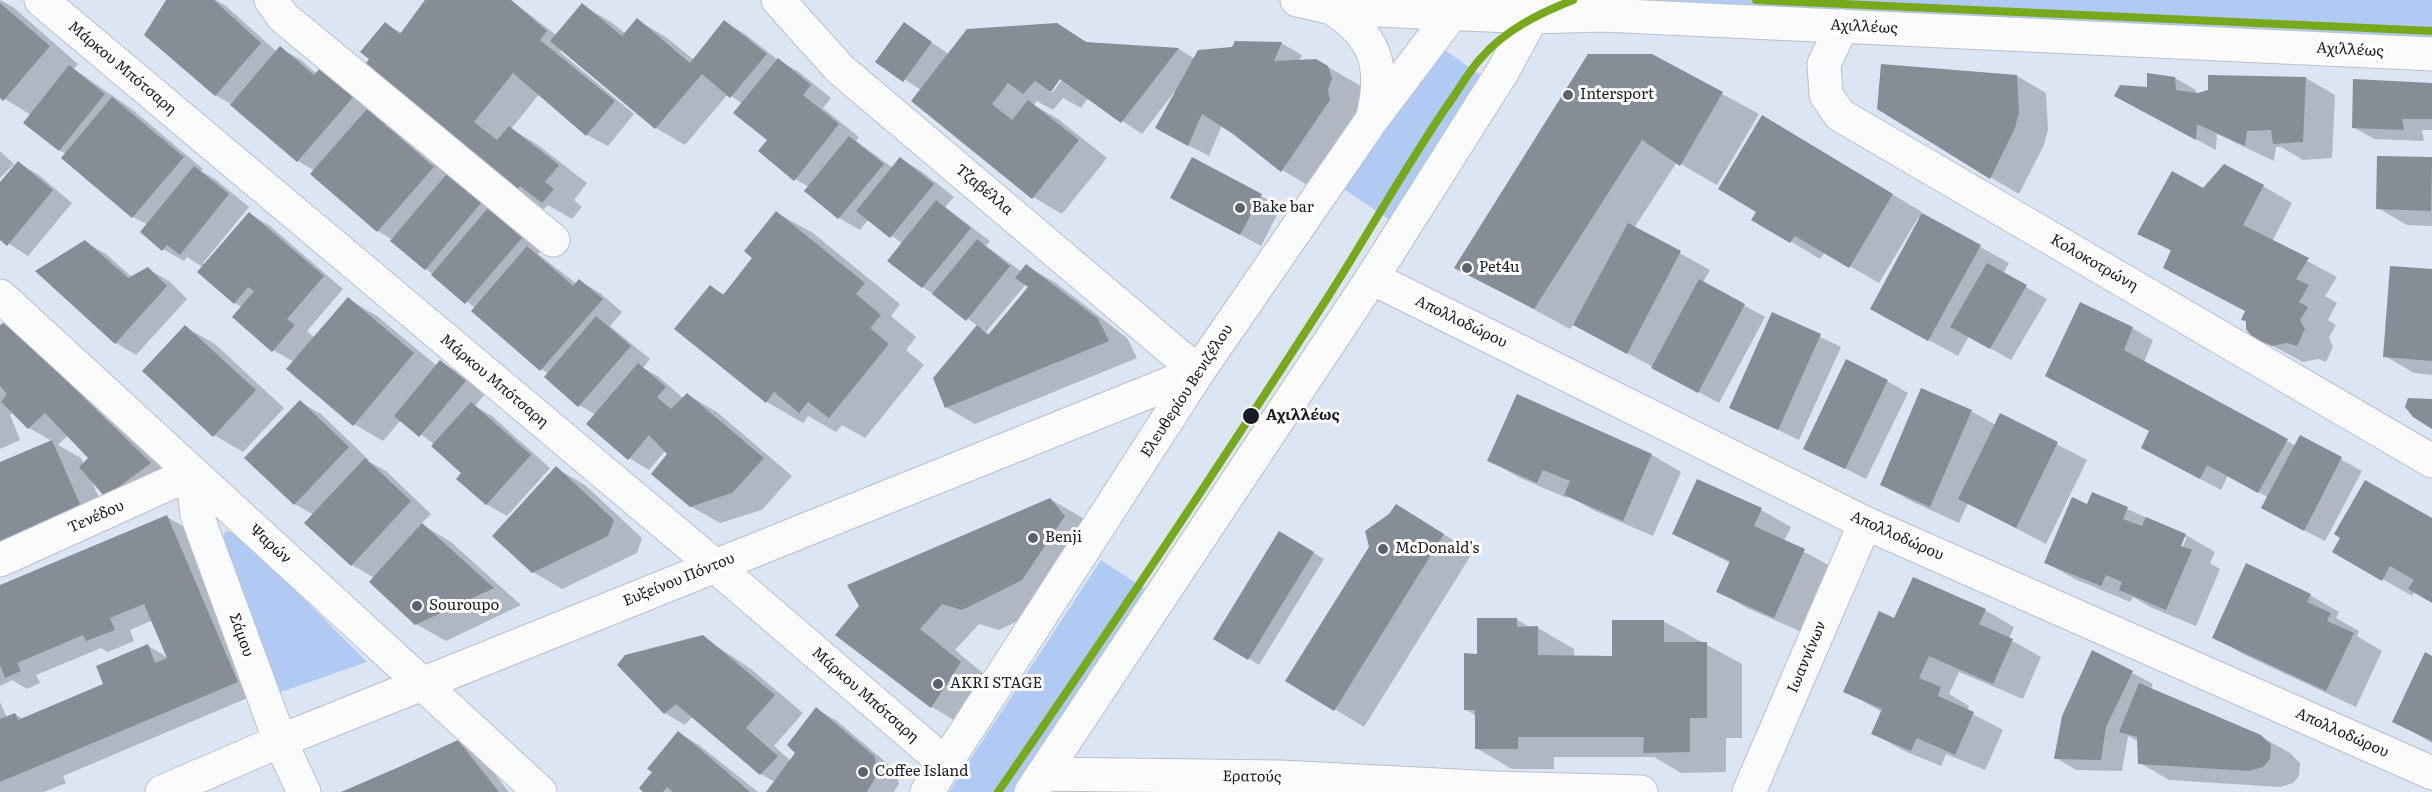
<!DOCTYPE html>
<html>
<head>
<meta charset="utf-8">
<style>
	body { margin:0 }
	canvas { display:block; background:#dce5f3 }
</style>
</head>
<body>
<canvas width="2432" height="792"></canvas>
<script>
const ctx = document.querySelector('canvas').getContext('2d');
ctx.lineJoin = 'round';
function fill(path, color) { ctx.fillStyle = color; ctx.fill(path, 'evenodd'); }
function strokePath(path, color, width, dash) { ctx.strokeStyle = color; ctx.lineWidth = width; ctx.lineCap = dash ? 'butt' : 'round'; ctx.setLineDash(dash || []); ctx.stroke(path); }
function label(font, color, halo, rows, align = 'center') {
  ctx.font = font + ' Literata,serif'; ctx.lineWidth = 6; ctx.setLineDash([]); ctx.textBaseline = 'middle'; ctx.strokeStyle = halo; ctx.fillStyle = color; for (const [text, x, y, turn = 0] of rows) {
    ctx.save(); ctx.translate(x, y); ctx.rotate((+turn || 0) * Math.PI / 180); ctx.textAlign = isNaN(turn) ? turn : align; if (halo) ctx.strokeText(text, 0, 0); ctx.fillText(text, 0, 0); ctx.restore();
  }
}
const green = new Path2D(`
	M2432,0V37L1606,1V0Z
	M1439,46L1486,79L1394,223L1341,187Z
	M225,531L238,533L367,662L272,695L219,553Z
	M1101,560L1151,593L1018,792H949Z`);
const shadow = new Path2D(`
	M0,0L13,7L78,64L74,69L133,110L203,169L201,171L215,179L249,207L203,263L205,265L250,214L270,226L343,289L307,331L315,338L348,299L377,316L437,366L440,362L461,374L485,394L475,406L492,416L550,468L507,516L486,504L463,473L434,444L401,420L383,441L354,424L294,362L273,350L242,307L235,303L203,267L187,257L184,261L163,249L148,225L133,217L63,158L66,154L59,150L31,115L0,96Z
	M168,0H216L226,6L277,52L280,48L301,60L317,74L374,108L370,112L388,123L541,250L538,254L577,284L580,281L600,293L622,312L610,326L650,359L643,368L659,377L684,399L688,395L717,412L792,476L762,510L720,523L690,506L666,450L649,470L629,458L596,415L579,405L549,374L541,369L475,308L426,269L393,240L378,231L315,171L298,161L231,104L215,95Z
	M426,0H511L556,35L582,5L611,22L626,34L637,20L666,37L694,60L725,22L745,34L778,60L799,72L831,98L823,108L859,137L856,141L893,168L901,159L921,171L954,197L945,207L990,241L986,246L1022,272L1026,266L1056,283L1127,338L1137,358L975,424L946,407L978,326L923,287L903,244L869,219L860,230L839,218L806,191L809,187L795,179L743,104L728,94L685,145L656,128L562,49L560,52L634,114L608,146L587,135L540,93L511,129L538,145L587,183L574,200L582,207L572,219L548,205L544,209L515,193L371,59L385,24L402,33ZM1026,284L1030,287L990,335L986,332Z
	M904,24L949,54L1056,24L1090,44L1179,49L1195,59L1233,48L1236,43H1281L1302,55L1299,61L1316,60L1373,93L1326,196L1282,170L1222,125L1209,156L1178,140L1175,91L1142,134L1088,98L1081,108L1063,98L1053,110L1037,101L1034,105L1058,119L1107,158L1062,214L1033,197L921,90L877,61ZM1063,72L1066,74L1053,92H1049Z
	M1651,55L1759,114L1717,185L1677,162L1634,228L1710,270L1703,282L1765,317L1719,403L1574,324L1570,329L1456,267Z
	M2017,76L2046,93L2048,130L2044,145L2019,194L1990,177Z
	M2175,78L2196,90V94L2306,78L2335,95L2332,158L2303,160L2281,147H2276L2274,161L2217,134L2216,150L2136,107L2148,88Z
	M2432,85V130H2422L2424,141L2374,139L2353,127Z
	M1792,134L1922,212L1921,214L2009,263L2003,274L2047,299L2011,360L1969,336L1958,356L1901,325L1921,219L1918,218L1879,283L1825,252L1820,259L1753,219Z
	M0,151L14,164L0,178Z
	M2378,157L2432,158V226L2407,225L2378,208Z
	M18,163L39,175L72,203L28,256L0,238V185Z
	M2263,186L2292,203L2272,242L2337,277L2325,296L2337,303L2328,320L2336,325L2329,337L2333,347L2326,362L2318,359L2303,362L2254,336L2248,322L2243,319L2246,311L2171,251L2139,233L2203,190Z
	M1261,196L1281,207L1261,246L1193,209Z
	M777,213L813,233L900,304L891,316L916,337L906,350L924,365L865,438L842,425L836,432L808,416L803,423L767,402L711,287L725,295L755,258Z
	M85,242L106,254L132,277L148,269L169,281L187,299L136,355L116,343Z
	M2432,271V375L2414,373L2385,356Z
	M1773,314L1841,347L1799,440L1730,407Z
	M10,321L171,475L127,508L91,480L112,527L0,464L52,441L29,428L13,412L10,415L20,440L0,449V327ZM68,435L91,458L84,464L81,458L58,445Z
	M185,327L215,344L284,408L243,452L214,435Z
	M2132,328L2153,340L2144,362L2296,446L2301,437L2362,471L2325,541L2284,520L2269,498L2228,475L2221,490L2163,459L2151,431L2067,387Z
	M1887,381L1908,393L1866,479L1805,448Z
	M1518,396L1652,455L1681,472L1653,536L1595,511L1568,496L1567,498L1518,477L1489,460Z
	M300,402L321,414L369,460L368,461L386,471L431,514L421,524L451,542L521,605L446,641L416,624L375,578L352,565L314,515L295,504Z
	M1971,411L1996,425L2001,415L2087,460L2046,544L1968,503L1959,523L1911,501L1882,485Z
	M556,468L585,485L642,538L637,553L562,589L533,572Z
	M1698,481L1761,510L1791,527L1784,541L1834,568L1804,633L1747,608L1718,591L1730,563L1674,534Z
	M2093,494L2186,535L2215,552L2210,563L2220,569L2196,626L2150,607L2133,597L2130,602L2075,579L2046,563L2088,506ZM2183,537H2187L2180,553L2177,552Z
	M1050,499L1086,520L1058,601L999,630L979,624L955,650L996,684L967,728L932,707L861,606Z
	M167,517L196,534L257,694L63,776L66,783L44,792H0V702L7,718L15,714L23,719L105,685L148,646L169,658L153,620L130,630L134,641L108,652L101,648L36,675L40,683L27,689L12,680L0,686V587Z
	M2432,520V601L2415,591L2412,596L2334,551L2342,537Z
	M1425,523L1473,552L1364,727L1287,680Z
	M1279,533L1324,559L1259,665L1215,638Z
	M2310,595L2339,612L2336,618L2359,631L2357,636L2382,651L2356,707L2243,654L2214,637Z
	M1985,610L2014,627L2009,639L2041,657L2023,699L1959,672L1949,694L1969,706L1967,711L2003,730L1985,770L1946,754L1941,766L1902,750L1873,733L1882,712L1845,691L1895,620Z
	M1516,619L1531,628H1538L1574,649V657H1613L1663,621L1742,664V738H1726V772L1681,773L1654,757H1554V769H1512L1476,748V716L1465,709L1479,655Z
	M703,637L751,669L803,713L774,746L791,761L816,709L837,721L895,770L899,784L894,792H768L775,782L761,774L693,716L685,725L665,713L619,665Z
	M2093,652L2153,684L2150,690L2260,736L2290,753L2300,763L2299,776L2293,783L2280,787L2169,780L2140,763L2138,741L2128,736L2122,771L2076,770L2056,758Z
	M2432,657V743L2394,721Z
	M679,733L699,745L758,792H646Z
	M458,742L479,754L509,792H344Z`);
const building = new Path2D(`
	M166,0H214L261,43L215,96L144,35Z
	M425,0H511L547,31L540,40L615,101L586,136L513,73L474,122L497,140L509,126L559,165L545,182L554,189L542,203L520,186L514,194L360,72L369,59L360,52L385,22L400,34Z
	M0,3L50,46L3,101L0,98Z
	M582,3L622,36L637,18L690,63L724,20L767,54L730,98L702,74L655,129L550,41Z
	M904,22L932,42L903,82L875,62Z
	M1057,23L1086,42L1179,48L1121,123L1060,79L1051,92L1035,81L1023,94L1008,83L992,104L1012,120L1028,100L1079,140L1032,199L911,101L967,29Z
	M1235,41L1282,42L1274,61L1316,59L1328,66L1332,78L1328,90L1330,100L1281,172L1233,134L1202,114L1188,146L1155,128L1198,50L1232,47Z
	M280,46L314,75L321,67L355,95L297,162L230,105Z
	M1588,54H1652L1723,92L1680,166L1642,140L1534,309L1454,268Z
	M778,58L811,85L803,95L839,124L794,181L758,151L767,140L733,113Z
	M1881,64L2017,75L2019,112L2015,128L1990,179L1877,109Z
	M69,65L105,94L59,151L23,123Z
	M2147,73L2175,77L2176,90L2198,93L2208,90V75L2306,77L2303,142L2273,144L2271,130L2247,131L2245,146L2197,124L2196,140L2114,96L2120,85L2147,87Z
	M2353,79L2432,83V119H2402L2404,130L2352,128Z
	M112,97L184,157L132,218L61,158Z
	M367,109L434,167L377,232L310,174Z
	M1762,115L1893,194L1849,268L1795,236L1790,243L1751,220L1756,212L1718,189Z
	M849,136L884,164L838,219L804,191Z
	M2377,156L2432,157L2431,211L2376,209Z
	M900,157L934,184L890,238L856,211Z
	M1192,157L1262,194L1240,235L1170,198Z
	M18,161L53,190L7,246L0,240V182Z
	M2224,164L2264,185L2243,225L2309,258L2296,279L2309,285L2299,302L2308,307L2300,320L2305,329L2297,346L2287,343L2272,346L2253,338L2246,329V321L2241,320L2245,311L2163,268L2171,250L2137,234L2172,171L2203,188Z
	M194,166L229,194L180,255L167,245L162,251L140,232Z
	M451,169L485,198L425,270L390,241Z
	M936,200L971,228L922,288L887,261Z
	M488,208L522,238L465,304L431,275Z
	M776,211L865,283L856,294L881,315L870,328L889,344L829,418L808,402L799,413L774,392L766,403L674,329L710,285L723,295L752,258L744,251Z
	M249,212L324,276L287,319L295,325L272,352L232,317L254,291L248,287L234,304L197,272Z
	M1922,213L1981,245L1928,341L1870,309Z
	M1628,223L1681,251L1627,354L1573,325Z
	M977,239L1010,266L966,321L932,294Z
	M85,240L128,278L148,267L167,286L115,344L35,271Z
	M527,246L573,286L579,279L603,299L540,371L471,311Z
	M1987,263L2027,285L1990,349L1950,327Z
	M1026,264L1098,319L1109,341L945,408L933,378L977,325L988,335L1028,287L1015,278Z
	M2390,266L2432,269V361L2383,357Z
	M1699,279L1745,304L1698,393L1651,368Z
	M348,297L414,353L353,426L286,369Z
	M2080,302L2133,327L2124,350L2288,439L2258,493L2207,465L2200,479L2141,448L2149,431L2045,376Z
	M1772,312L1821,334L1778,430L1729,408Z
	M596,316L631,346L578,407L544,377Z
	M10,319L72,386L151,463L105,497L79,467L88,458L45,413L28,429L1,402L7,394L0,386V325Z
	M185,325L256,390L213,437L142,371Z
	M1846,359L1888,380L1845,469L1803,449Z
	M440,360L466,381L419,437L394,416Z
	M638,363L666,387L657,397L671,409L687,393L764,458L732,493L690,507L651,474L667,454L649,435L628,460L586,424Z
	M1921,388L1972,410L1930,507L1880,485Z
	M1517,394L1652,454L1623,521L1564,495L1570,481L1543,470L1537,483L1487,461Z
	M2408,398L2432,399V429L2413,417L2405,407Z
	M300,400L349,447L294,505L244,458Z
	M471,402L531,455L486,505L456,479L461,473L431,446Z
	M2000,413L2058,442L2016,528L1958,499Z
	M2300,435L2342,457L2304,531L2261,508Z
	M52,440L83,511L0,546V462Z
	M365,458L411,501L351,566L304,523Z
	M556,466L614,520L608,536L532,573L492,536Z
	M1697,479L1762,508L1754,526L1805,549L1774,618L1716,592L1730,561L1672,534Z
	M2365,480L2432,518V603L2408,589L2414,580L2390,566L2382,581L2332,552L2340,538L2334,534Z
	M2092,492L2128,507L2123,519L2142,526L2146,517L2186,534L2181,546L2192,550L2166,610L2119,590L2122,582L2106,575L2101,586L2044,563L2072,497L2087,504Z
	M1050,498L1065,516L1022,580L962,610L942,604L920,629L961,662L931,708L835,635L859,606L847,585Z
	M1396,504L1444,534L1334,711L1285,681L1369,547L1365,531L1389,514Z
	M167,515L238,682L0,782V719L15,713L18,720L103,684L96,666L148,644L155,663L167,658L144,604L110,618L115,630L86,641L83,635L17,663L21,671L5,678L0,665V585Z
	M422,523L494,588L415,625L369,582Z
	M1279,531L1314,552L1248,660L1213,639Z
	M2246,563L2311,594L2307,602L2331,613L2327,621L2354,633L2326,691L2212,638Z
	M1913,577L1986,609L1979,624L2013,639L1993,684L1929,656L1919,678L1941,687L1938,696L1974,712L1955,755L1917,738L1911,751L1871,734L1882,709L1843,692L1879,611L1894,618Z
	M1477,618H1517V627L1538,626V655L1612,656V620H1664V642H1707V718H1690V752L1643,753L1644,737H1518V749H1475V710H1464V653L1477,654Z
	M703,635L775,695L746,728L778,756L760,775L676,704L664,714L617,665L625,655Z
	M2092,650L2133,671L2106,727L2101,760L2054,759L2062,716Z
	M2425,652L2432,656V741L2392,722Z
	M2139,683L2261,735L2271,745L2270,759L2263,767L2249,771L2138,764L2137,737L2119,732Z
	M816,707L874,756L879,771L867,792H766L795,753L787,745Z
	M678,731L700,749L750,792H673L667,787L663,792H643L639,788L652,772L647,769Z
	M458,740L499,792H341L399,767Z`);
const minor = new Path2D(`
	M41,0L714,565L946,764
	M271,0L283,17L553,240
	M1297,0L1332,8L1532,17L1537,0
	M1842,26L1824,64L1826,95L1840,115L2432,461
	M1372,278L1865,523L2432,773
	M0,296L540,792
	M0,560L192,473L197,515L280,741L304,792
	M1043,774L1280,777L1495,788L1641,792
	M162,792L280,741L1198,372L840,69L778,0
	M1749,792L1865,523`);
const major = new Path2D(`
	M1332,8C1376,37 1385,66 1373,116
	M927,792L1198,372L1373,118L1462,0
	M1031,792L1372,278L1503,71L1532,17L1603,15L2432,54`);
const tram1 = new Path2D(`
	M1756,0L2432,31
	M998,792C1110,630 1219,466 1326,300C1367,236 1404,169 1447,106C1459,90 1468,72 1481,58C1505,30 1540,13 1573,0`);
const markers = [
	[1568,95,6,"#5c626d"],
	[1240,208,6,"#5c626d"],
	[1467,268,6,"#5c626d"],
	[1251,416,9,"#171c25"],
	[1033,538,6,"#5c626d"],
	[1383,549,6,"#5c626d"],
	[417,606,6,"#5c626d"],
	[938,684,6,"#5c626d"],
	[863,772,6,"#5c626d"]
];
const streetNames = [
	["Αχιλλέως",1864,27,3],
	["Αχιλλέως",2350,50,3],
	["Μάρκου Μπότσαρη",122,68,40],
	["Τζαβέλλα",984,190,40],
	["Κολοκοτρώνη",2094,263,30],
	["Απολλοδώρου",1461,322,26],
	["Μάρκου Μπότσαρη",494,381,40],
	["Ελευθερίου Βενιζέλου",1187,391,-57],
	["Τενέδου",96,517,-24],
	["Απολλοδώρου",1897,536,24],
	["Ψαρών",270,544,42],
	["Ευξείνου Πόντου",679,580,-22],
	["Σάμου",241,635,70],
	["Ιωαννίνων",1807,657,-67],
	["Μάρκου Μπότσαρη",865,695,41],
	["Απολλοδώρου",2342,733,24],
	["Ερατούς",1252,777,1]
];
const poiNames = [
	["Intersport",1580,95],
	["Bake bar",1252,208],
	["Pet4u",1479,268],
	["Benji",1045,538],
	["McDonald's",1395,549],
	["Souroupo",429,606],
	["AKRI STAGE",950,684],
	["Coffee Island",875,772]
];
const stopNames = [
	["Αχιλλέως",1266,416]
];
fill(green, '#b1caf3');
fill(shadow, '#0003');
fill(building, '#868d97');
strokePath(minor, '#b9c0cb', 35);
strokePath(major, '#b9c0cb', 35);
strokePath(minor, '#fafbfd', 33);
strokePath(major, '#fafbfd', 33);
strokePath(tram1, '#78a81b', 8);
for (const [x, y, r, color] of markers) { const dot = new Path2D(); dot.arc(x, y, r, 0, 2 * Math.PI); ctx.fillStyle = color; ctx.fill(dot); strokePath(dot, '#fff', 2); }
label('15px', '#171c25', '#fff', streetNames);
label('15px', '#171c25', '#fff', poiNames, 'left');
label('bold 15px', '#171c25', '#fff', stopNames, 'left');
</script>
</body>
</html>
